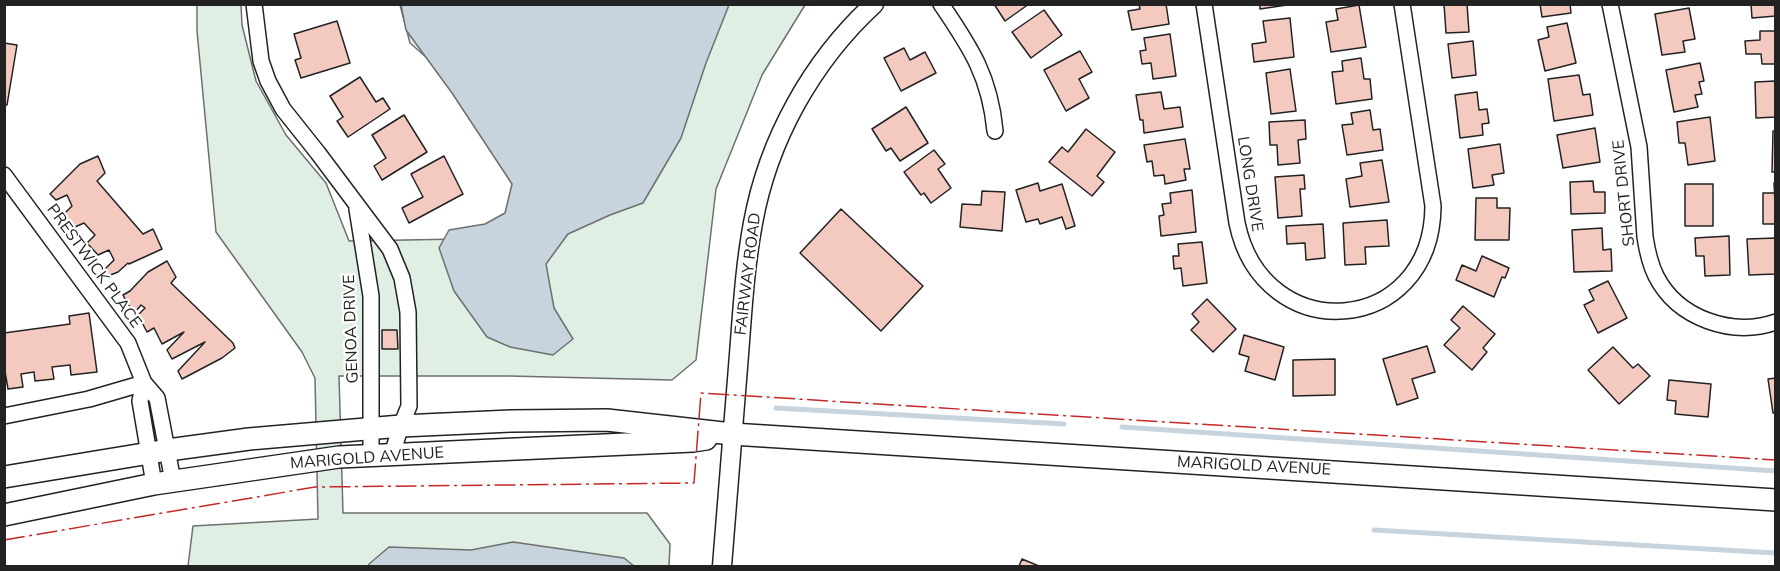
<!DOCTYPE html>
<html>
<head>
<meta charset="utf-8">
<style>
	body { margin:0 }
	#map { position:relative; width:1780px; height:571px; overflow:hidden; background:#fff; font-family:Mulish,sans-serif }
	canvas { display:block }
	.frame { position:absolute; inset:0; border:6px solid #222; pointer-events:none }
</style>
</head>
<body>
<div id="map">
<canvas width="1780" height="571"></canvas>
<div class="frame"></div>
</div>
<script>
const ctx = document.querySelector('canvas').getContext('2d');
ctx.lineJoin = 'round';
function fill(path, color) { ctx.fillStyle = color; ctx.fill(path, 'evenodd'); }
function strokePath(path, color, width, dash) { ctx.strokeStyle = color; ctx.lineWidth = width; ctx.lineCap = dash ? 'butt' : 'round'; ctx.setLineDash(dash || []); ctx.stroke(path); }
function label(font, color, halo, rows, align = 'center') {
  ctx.font = font + ' Mulish,sans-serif'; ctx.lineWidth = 4.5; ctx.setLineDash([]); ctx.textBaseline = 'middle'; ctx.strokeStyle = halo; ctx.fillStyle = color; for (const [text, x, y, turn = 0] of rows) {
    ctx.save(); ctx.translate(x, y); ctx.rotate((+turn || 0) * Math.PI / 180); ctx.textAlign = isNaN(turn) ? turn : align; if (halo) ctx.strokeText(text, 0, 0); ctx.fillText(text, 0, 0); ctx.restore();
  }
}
const green = new Path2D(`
	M197,5H241L242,25L256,81L286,135L326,183L349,241L461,239L505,229L516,193L497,147L452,80L410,43L400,5H805L762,75L716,189L696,360L672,380L510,376H339L343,513H647L670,544L669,566H188L193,526L318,519L315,378L302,352L216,232L197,31Z`);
const water = new Path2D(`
	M401,5H729L706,63L681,138L643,203L610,215L568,234L546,264L554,308L573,339L553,355L510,347L487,337L454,291L439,248L449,230L485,224L505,213L512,184L452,93L406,30Z
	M513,542L624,558L634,566H369V564L389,547L471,550Z`);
const stream = new Path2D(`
	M776,408L1064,424
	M1122,427L1776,471
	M1374,530L1776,553`);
const building = new Path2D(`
	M994,4H1029L1005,21Z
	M1139,4H1166L1169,24L1132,30L1128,11L1140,9Z
	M1260,4H1287V5L1260,9Z
	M1444,4H1467L1469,32L1446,33Z
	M1540,4H1570L1571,13L1542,17Z
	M1751,4H1776V16L1752,18Z
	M1359,5L1366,47L1331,52L1326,22L1338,20L1336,9Z
	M1689,8L1695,39L1683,41L1685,52L1662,55L1655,14Z
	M1044,10L1062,35L1031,58L1012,32Z
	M1290,18L1294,57L1254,62L1252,44L1266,42L1263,21Z
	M337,21L350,63L301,78L295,60L301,58L294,34Z
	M1567,23L1576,63L1545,71L1538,40L1549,37L1547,27Z
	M1760,31H1776V64H1762L1761,54H1746L1745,41L1760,40Z
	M1170,34L1176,76L1153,79L1151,63L1142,64L1140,51L1146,50L1144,38Z
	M1473,41L1476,75L1452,78L1448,44Z
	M4,43L17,45L7,105H4Z
	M904,48L910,60L925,52L936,73L901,91L884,58Z
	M1080,51L1092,72L1079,79L1089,98L1066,111L1044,70Z
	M1361,58L1364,79H1370L1372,99L1336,104L1332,72L1343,71L1342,61Z
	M1700,63L1704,81L1699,82L1702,94L1695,95L1698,107L1674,112L1666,70Z
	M1290,69L1296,111L1271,114L1266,73Z
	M1579,75L1583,95L1590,94L1593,115L1554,121L1548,79Z
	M360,77L376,102L383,98L390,109L348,137L337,121L343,117L330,96Z
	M1775,81L1776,117L1756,118L1755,82Z
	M1161,92L1164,109L1180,107L1183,127L1144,133L1143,120H1140L1136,95Z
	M1477,92L1479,110L1487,109L1489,123L1482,124L1483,135L1460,138L1455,95Z
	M906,107L928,143L900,161L891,148L886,151L872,129Z
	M1370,110L1373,130L1380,129L1383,150L1347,155L1342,125L1353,124L1351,113Z
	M404,115L427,152L382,180L374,166L386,158L372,135Z
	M1710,117L1715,161L1688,165L1685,143H1679L1677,122Z
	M1305,120L1306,139L1298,140L1300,163L1278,165L1277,145H1270L1269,122Z
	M1595,128L1600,162L1563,168L1557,135Z
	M1086,129L1115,152L1097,176L1104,182L1092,196L1049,162L1062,147L1068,152Z
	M1773,131H1776V172H1772Z
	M1185,139L1190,169H1184L1186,180L1165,184L1164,175L1154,176L1152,161L1147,162L1144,145Z
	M1500,144L1504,173L1492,175L1494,185L1473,188L1468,149Z
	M934,150L945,164L938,169L951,188L931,203L924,193L921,195L904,172Z
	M98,156L105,173L97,181L143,234L153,229L162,249L129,264L128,263L118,272L108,276L105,269L114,260L109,250L98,255L87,243L95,235L84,223L75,227L63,215L72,206L67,195L56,200L50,194L80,164Z
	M444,156L463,194L409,223L402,208L423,197L411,174Z
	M1382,160L1389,202L1350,207L1346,179L1362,176L1360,163Z
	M1304,175L1305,189H1300L1302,216L1278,218L1275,177Z
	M1593,181L1594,192H1605V213L1571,214L1570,182Z
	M1038,183L1040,191L1062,184L1075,226L1066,229L1062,217L1040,224L1038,219L1026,222L1016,190Z
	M1774,183L1776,224H1763V193H1775Z
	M1685,184H1713V226H1685Z
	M1192,190L1196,232L1161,236L1159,216L1164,215L1162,204L1171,203L1170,193Z
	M982,191L1005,192L1002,231L960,227L962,204L981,205Z
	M1476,198H1497V208H1510L1509,240H1475Z
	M841,209L923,286L881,331L800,253Z
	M1387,220L1389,246L1365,247L1366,264L1345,265L1343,223Z
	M1323,224L1325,258L1306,260L1305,243L1287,244L1286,226Z
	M1602,228L1603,250L1611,249L1612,271L1574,272L1572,230Z
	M1729,236L1730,275L1705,276L1704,256H1696L1695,238Z
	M1776,238V274L1749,275L1747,239Z
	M1202,242L1207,283L1183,286L1181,268L1174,269L1173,256H1179L1178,244Z
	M1482,256L1509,268L1505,278L1502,277L1494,297L1456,280L1462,265L1476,271Z
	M167,261L176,277L171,283L233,343L235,348L222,358L182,379L178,371L205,342L172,359L167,350L184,332L162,344L154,328L147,332L138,315L145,308L141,305L136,311L128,305L123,295L130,291L148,272Z
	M1608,281L1627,318L1598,333L1584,305L1594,300L1589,290Z
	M1207,299L1236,329L1213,352L1191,330L1199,322L1192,314Z
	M1463,306L1495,334L1483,348L1487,352L1472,370L1444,345L1460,328L1451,320Z
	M89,313L97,372L71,375L70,365L52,367L54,379L35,381L34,372L21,374L23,387L8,389L4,366V333L70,324L69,316Z
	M382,330H397L398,349H382Z
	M1244,335L1284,347L1275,380L1245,371L1249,357L1239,354Z
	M1427,346L1435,372L1412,379L1418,398L1397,405L1383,359Z
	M1613,347L1633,368L1638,364L1650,376L1619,404L1588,370Z
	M1335,359V395L1293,396V360Z
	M1776,378V413H1773L1768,379Z
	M1669,380L1711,384L1708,417L1675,414L1676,401L1667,400Z
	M1022,559L1039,566H1019Z`);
const minor = new Path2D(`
	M254,4L261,61L268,81L283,109L318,153L390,249L402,278L408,312L409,406L401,426L392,454
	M941,4C971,48 990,77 995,131
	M1204,4L1237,223C1263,349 1432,337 1433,206L1402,4
	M1610,4L1639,147L1645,237C1647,250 1650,264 1656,276C1678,319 1732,337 1776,322
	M4,175L128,343L144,383L157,398L173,481
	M357,209L371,296V455
	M144,383L140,401L154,484
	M4,416L89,399L144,383`);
const tertiary = new Path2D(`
	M722,566C727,500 732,434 738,367C742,319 744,271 753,223C768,140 812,61 874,4`);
const secondary = new Path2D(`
	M4,477L168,450L249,439L401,426L511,421L607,420L732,434L1776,500
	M4,515L154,484L339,457L693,441L706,439`);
const power = new Path2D(`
	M4,540L315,487L694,483L701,393L1776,460`);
const streetNames = [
	["LONG DRIVE",1250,184,81],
	["SHORT DRIVE",1624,193,-96],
	["PRESTWICK PLACE",94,266,54],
	["FAIRWAY ROAD",748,274,-83],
	["GENOA DRIVE",351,329,-92],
	["MARIGOLD AVENUE",367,458,-4],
	["MARIGOLD AVENUE",1254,466,3]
];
fill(green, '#e0efe3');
strokePath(green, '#6f6f6f', 1.5);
fill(water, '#c7d3dd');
strokePath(water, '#6f6f6f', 1.5);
strokePath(stream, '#c7d3dd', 5);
fill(building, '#f3c9c0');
strokePath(building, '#222', 1.5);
strokePath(minor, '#222', 18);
strokePath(tertiary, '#222', 21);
strokePath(secondary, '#222', 24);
strokePath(minor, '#fff', 15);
strokePath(tertiary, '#fff', 18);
strokePath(secondary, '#fff', 21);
strokePath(power, '#c62828', 1.5, [21, 4.5, 3, 4.5]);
label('16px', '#222', '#fff', streetNames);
</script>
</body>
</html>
